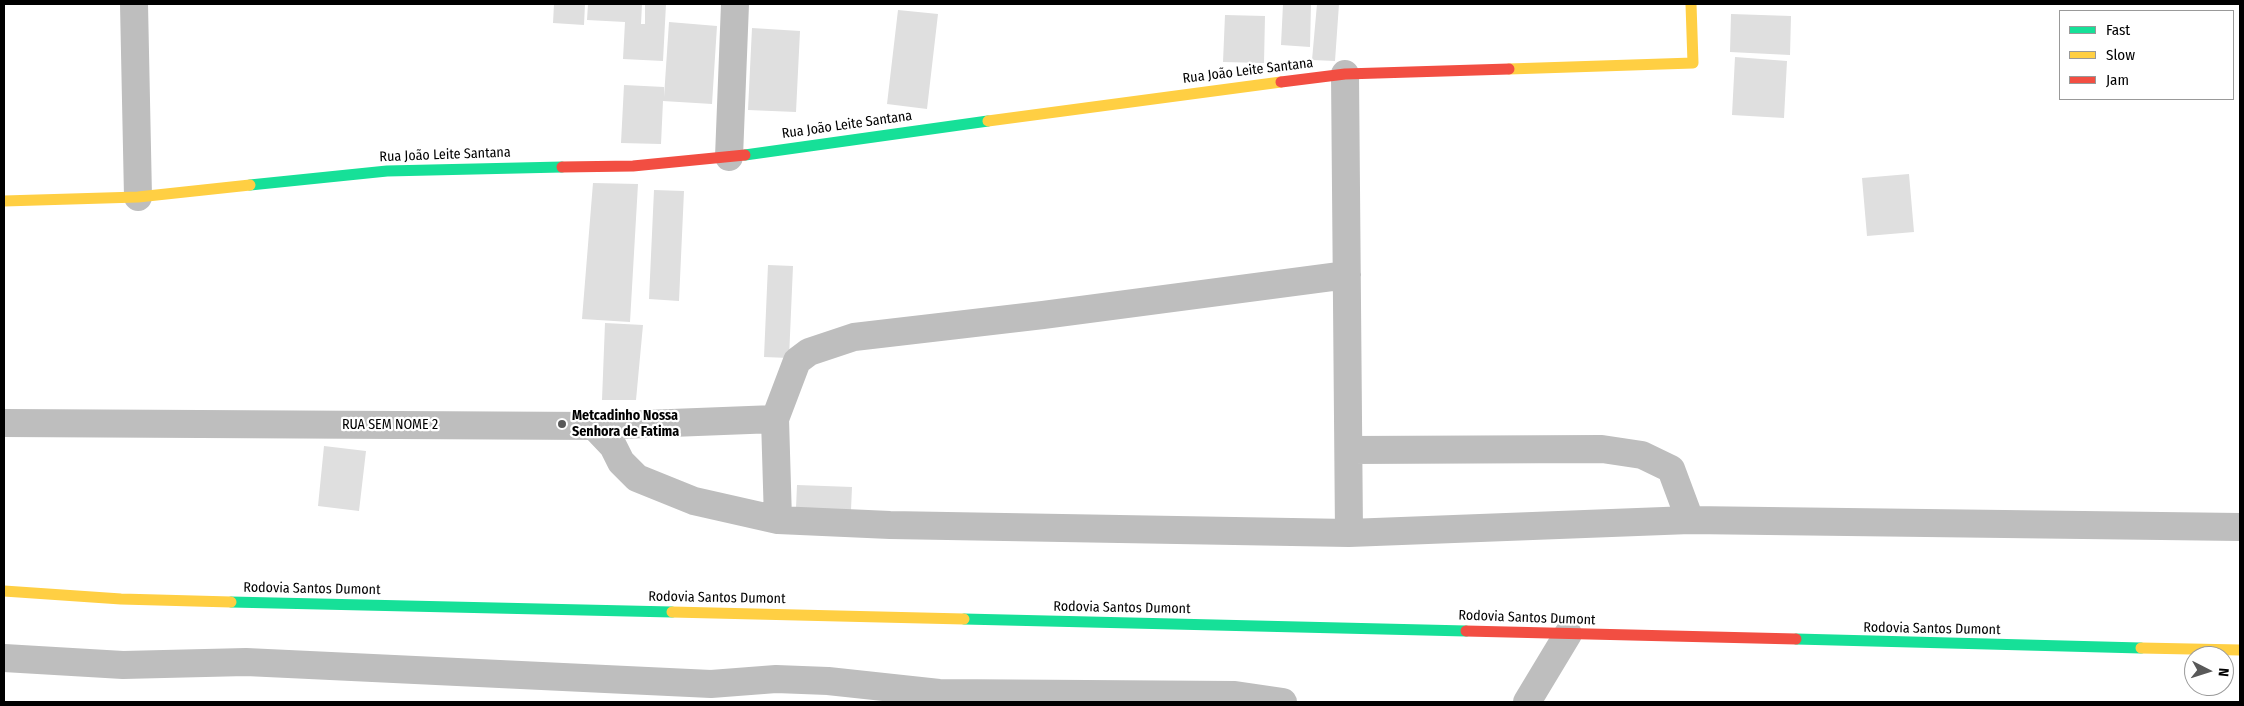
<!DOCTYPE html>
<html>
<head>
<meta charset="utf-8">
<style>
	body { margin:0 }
	#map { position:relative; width:2244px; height:706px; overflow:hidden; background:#fff; font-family:"Fira Sans Condensed",sans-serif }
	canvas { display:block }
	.frame { position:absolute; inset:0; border:5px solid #000; pointer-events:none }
	.legend { position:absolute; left:2059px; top:10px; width:175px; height:90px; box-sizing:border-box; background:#fff; border:1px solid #999; margin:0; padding:6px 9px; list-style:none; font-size:15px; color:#000 }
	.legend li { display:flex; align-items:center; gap:10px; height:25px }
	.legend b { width:25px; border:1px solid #999 }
	.north { position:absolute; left:2184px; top:646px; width:50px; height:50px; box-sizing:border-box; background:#fff; border:1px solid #999; border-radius:50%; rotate:95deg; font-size:14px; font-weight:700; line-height:20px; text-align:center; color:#000 }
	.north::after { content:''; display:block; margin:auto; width:18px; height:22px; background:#595959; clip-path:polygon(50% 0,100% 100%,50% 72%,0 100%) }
</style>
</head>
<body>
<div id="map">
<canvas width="2244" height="706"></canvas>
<div class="frame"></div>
<ul class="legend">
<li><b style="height:6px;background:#16e098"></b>Fast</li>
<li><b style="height:6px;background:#ffcf43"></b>Slow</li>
<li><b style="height:6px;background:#f24e42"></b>Jam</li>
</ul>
<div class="north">N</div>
</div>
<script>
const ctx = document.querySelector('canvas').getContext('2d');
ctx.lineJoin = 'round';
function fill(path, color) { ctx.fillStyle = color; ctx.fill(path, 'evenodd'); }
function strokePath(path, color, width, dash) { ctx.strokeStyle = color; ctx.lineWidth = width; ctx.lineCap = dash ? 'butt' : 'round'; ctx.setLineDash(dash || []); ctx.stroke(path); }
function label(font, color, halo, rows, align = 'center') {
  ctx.font = font + ' "Fira Sans Condensed",sans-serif'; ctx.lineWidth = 4.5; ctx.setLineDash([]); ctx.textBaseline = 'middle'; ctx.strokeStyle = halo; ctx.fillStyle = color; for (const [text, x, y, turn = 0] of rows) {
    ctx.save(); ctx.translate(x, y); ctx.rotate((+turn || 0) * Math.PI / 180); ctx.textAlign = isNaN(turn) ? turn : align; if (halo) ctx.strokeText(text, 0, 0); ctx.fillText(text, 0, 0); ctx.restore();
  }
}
const building = new Path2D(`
	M554,4H585L584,25L553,23Z
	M588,4H642L641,24H645V4H666L663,61L623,59L625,22L587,20Z
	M1283,4H1311L1310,47L1281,45Z
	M1317,4H1339L1335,61L1312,60Z
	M898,10L938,14L927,109L887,104Z
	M1731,14L1791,16L1790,55L1730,52Z
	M1225,15L1265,16L1264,63L1223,62Z
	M669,22L717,26L712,104L663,101L661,144L621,143L624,85L664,87V97Z
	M752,28L800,31L796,112L748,110Z
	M1735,57L1787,61L1784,118L1732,115Z
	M1909,174L1914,232L1867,236L1862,178Z
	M593,183L638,184L630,322L582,319Z
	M654,190L684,191L679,301L649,299Z
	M768,265L793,266L789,358L764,357Z
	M605,323L643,325L636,400H602Z
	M324,446L366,451L359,511L318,506Z
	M797,485L852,487L851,510L796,508Z`);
const street = new Path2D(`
	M134,4L138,197
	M1345,74L1349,533
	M729,157L735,4
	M4,423L594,426L775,419
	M594,426L613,446L621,462L637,478L694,501L778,520L890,525L1349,533L1690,520L2240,527
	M1349,450L1602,449L1642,455L1671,469L1690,520
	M778,520L775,419L797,361L809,352L854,337L1043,315L1347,275
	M4,658L123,665L246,662L711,684L776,679L828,681L939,693L1235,695L1283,702
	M1527,702L1568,634`);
const fast = new Path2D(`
	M745,155L988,121
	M250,185L387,171L562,167
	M231,602L672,612
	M964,619L1466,631
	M1796,639L2141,648`);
const slow = new Path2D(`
	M1509,69L1693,63L1691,4
	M988,121L1281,82
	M4,201L138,197L250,185
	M4,591L121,599L231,602
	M672,612L964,619
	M2141,648L2240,650`);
const jam = new Path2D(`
	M1281,82L1345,74L1509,69
	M562,167L633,166L745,155
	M1466,631L1796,639`);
const markers = [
	[562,424,5,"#595959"]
];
const streetNames = [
	["Rua João Leite Santana",1248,71,-7],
	["Rua João Leite Santana",847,125,-8],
	["Rua João Leite Santana",445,155,-2],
	["RUA SEM NOME 2",390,425],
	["Rodovia Santos Dumont",312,589,1],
	["Rodovia Santos Dumont",717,598,1],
	["Rodovia Santos Dumont",1122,608,1],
	["Rodovia Santos Dumont",1527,618,2],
	["Rodovia Santos Dumont",1932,629,1]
];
const poiNames = [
	["Metcadinho Nossa",572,416],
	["Senhora de Fatima",572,432]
];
fill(building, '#dfdfdf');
strokePath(street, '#bebebe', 28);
strokePath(fast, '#16e098', 11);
strokePath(slow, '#ffcf43', 11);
strokePath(jam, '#f24e42', 11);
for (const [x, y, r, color] of markers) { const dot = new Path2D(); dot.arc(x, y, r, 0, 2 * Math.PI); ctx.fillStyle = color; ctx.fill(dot); strokePath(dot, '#fff', 2); }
label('14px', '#000', '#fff', streetNames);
label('bold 14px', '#000', '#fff', poiNames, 'left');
</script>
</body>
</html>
